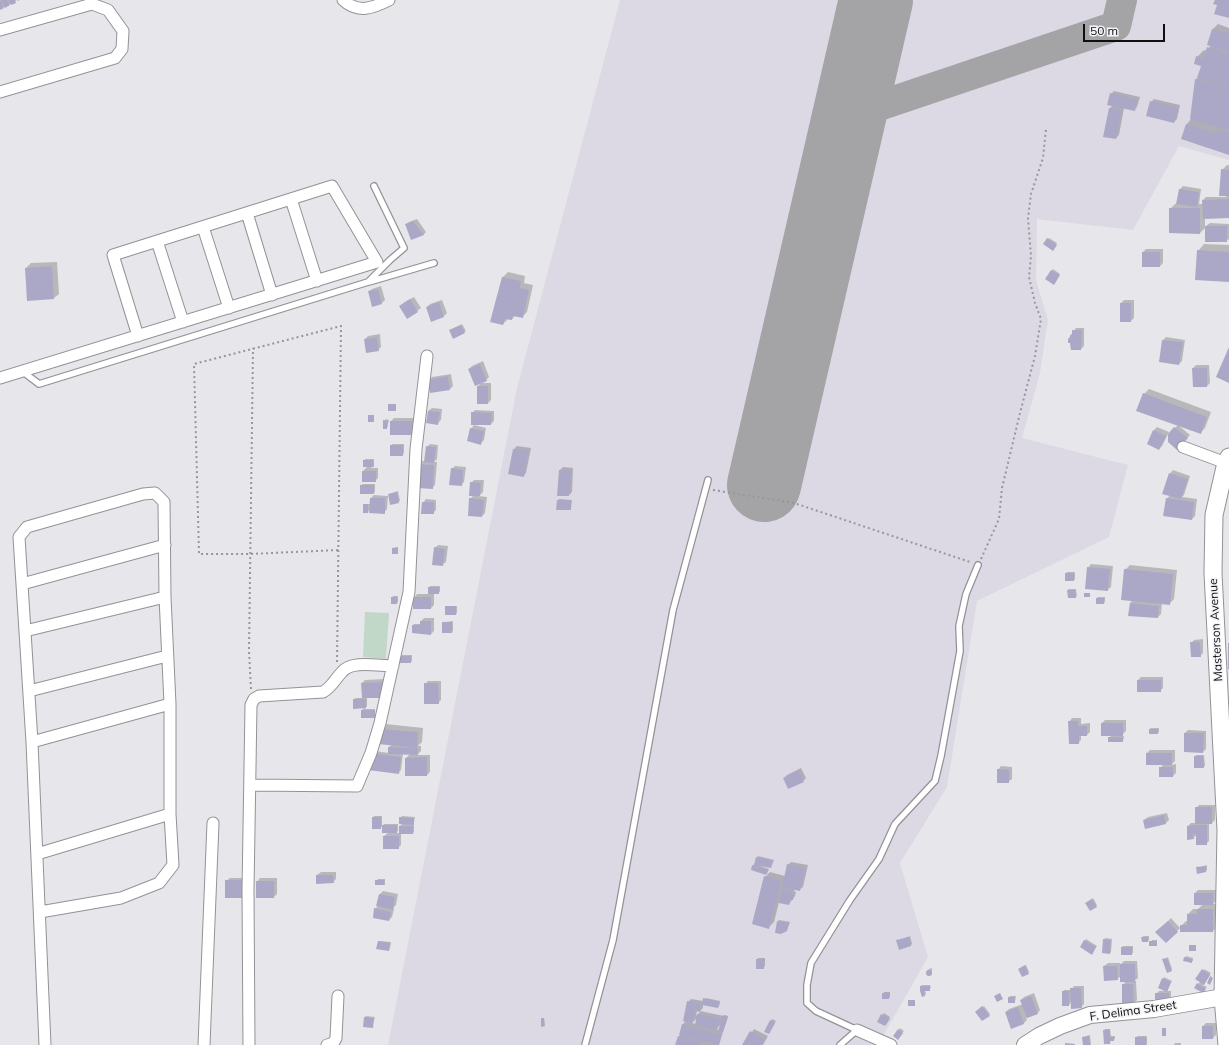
<!DOCTYPE html>
<html>
<head>
<meta charset="utf-8">
<style>
	body { margin:0 }
	#map { position:relative; width:1229px; height:1045px; overflow:hidden; background:#e7e6ea; font-family:Mulish,sans-serif }
	canvas { display:block }
	.scale { position:absolute; left:1083px; top:24px; width:82px; height:18px; box-sizing:border-box; border:2px solid #0f0f10; border-top:0; padding-left:5px; font-size:12px; line-height:14px; white-space:nowrap; color:#0f0f10; -webkit-text-stroke:3px #f4f3f7; paint-order:stroke }
</style>
</head>
<body>
<div id="map">
<canvas width="1229" height="1045"></canvas>
<div class="scale">50 m</div>
</div>
<script>
const ctx = document.querySelector('canvas').getContext('2d');
ctx.lineJoin = 'round';
function fill(path, color) { ctx.fillStyle = color; ctx.fill(path, 'evenodd'); }
function strokePath(path, color, width, dash) { ctx.strokeStyle = color; ctx.lineWidth = width; ctx.lineCap = dash ? 'butt' : 'round'; ctx.setLineDash(dash || []); ctx.stroke(path); }
function label(font, color, halo, rows, align = 'center') {
  ctx.font = font + ' Mulish,sans-serif'; ctx.lineWidth = 3; ctx.setLineDash([]); ctx.textBaseline = 'middle'; ctx.strokeStyle = halo; ctx.fillStyle = color; for (const [text, x, y, turn = 0] of rows) {
    ctx.save(); ctx.translate(x, y); ctx.rotate((+turn || 0) * Math.PI / 180); ctx.textAlign = isNaN(turn) ? turn : align; if (halo) ctx.strokeText(text, 0, 0); ctx.fillText(text, 0, 0); ctx.restore();
  }
}
const built = new Path2D(`
	M620,0H1229V160L1179,146L1133,230L1037,219L1036,280L1048,320L1040,373L1022,438L1128,465L1109,537L977,601L947,787L900,863L928,957L878,1045H388L517,388Z`);
const green = new Path2D(`
	M365,612L389,613L386,659L363,657Z`);
const shadow = new Path2D(`
	M0,0H20L18,1L17,0L0,9Z
	M1218,24L1229,28V154L1182,138L1187,124L1191,119L1196,79L1199,77L1202,66L1197,57L1204,50L1207,51L1211,45L1208,44L1213,29Z
	M1114,91L1140,97L1137,107L1134,110L1124,108L1119,135L1116,138L1110,108L1113,105L1111,94Z
	M1154,99L1180,105L1177,119L1174,122L1151,102Z
	M1227,165H1229V217L1205,218V228L1200,233L1170,209L1175,204H1177L1180,189L1183,186L1201,189L1199,204H1203V200L1206,197H1226L1222,170Z
	M417,219L426,232L423,235L406,225L409,222Z
	M1210,223L1229,224V239L1226,241L1206,226Z
	M1049,238L1057,243L1054,248L1048,239Z
	M1204,244L1229,245V281L1198,251Z
	M1146,249H1163V263L1160,266L1143,252Z
	M57,262L59,294L54,298L26,268L31,263Z
	M1053,269L1060,274L1055,282L1046,279Z
	M508,272L525,276L524,283L533,285L527,312L522,317L516,315L512,319H508L503,324L491,321L503,277Z
	M381,286L385,300L382,303L373,305L369,292L372,289Z
	M414,297L421,308L408,318L403,303Z
	M442,300L447,313L444,316L427,307L430,304Z
	M1124,300H1134V318L1131,321H1121V303Z
	M462,324L466,331L464,332L450,330Z
	M1076,328H1084V346L1081,349L1068,339Z
	M380,334L381,347L378,350L365,339L368,336Z
	M1166,337L1185,340L1182,361L1179,364L1160,361L1163,340Z
	M483,361L489,377L486,380L469,369L472,366Z
	M1196,365H1209L1210,383L1207,386L1193,368Z
	M451,374L453,386L450,389L429,380L432,377Z
	M481,383H491V400L488,403L478,386Z
	M1149,389L1211,412L1205,428L1200,433L1178,425L1190,435L1180,446L1169,442V433H1170L1178,425L1144,394Z
	M432,408L442,409L441,420L438,423L427,422L428,411Z
	M475,410L494,411V421L491,424L472,413Z
	M394,418H415V430L412,434L391,421Z
	M386,419L389,420L387,428L384,421Z
	M474,425L486,428L484,440L481,443L471,429Z
	M1157,427L1169,432L1162,446L1159,449L1148,444L1154,430Z
	M393,444H404V453L402,455L391,445Z
	M430,444L438,445L437,459L434,462H437L435,485L432,488L419,464L422,461H425L427,447Z
	M517,446L531,448L526,473L523,476L514,449Z
	M365,459H374V465L371,468H378V478L375,481L363,471L368,466L364,461Z
	M455,466L466,467L464,482L461,485L452,469Z
	M563,467L573,468L572,492L569,495L560,470Z
	M1173,470L1190,476L1184,495L1182,497L1197,499L1195,516L1192,519L1167,499L1170,495V474Z
	M474,480H484L483,492L479,496L487,497L485,513L482,516L470,499L474,495L471,483Z
	M363,484H375V492L373,493L361,485Z
	M398,491L400,501L398,502L389,494Z
	M374,495L388,496L387,509L384,513L370,509L368,512L364,505L365,504H370L371,498Z
	M426,499L436,500V510L433,513L423,503Z
	M559,499L572,500L571,508L570,509L558,501Z
	M438,545L448,546L446,562L442,565L435,548Z
	M1091,564L1113,566L1111,587L1107,590L1088,568Z
	M1130,565L1177,570L1174,599L1169,604L1162,603L1161,614L1158,617L1130,603L1133,600L1125,570Z
	M1067,572H1075V579L1074,580H1066V573Z
	M430,586H440V592L434,593V605L431,608L414,598L417,594H429V588Z
	M1069,589H1076L1077,596L1075,597L1068,590Z
	M393,596H398V602L397,603H392V598Z
	M1098,597H1105V602L1104,603L1097,598Z
	M448,606H457V613L456,614L446,607Z
	M424,618H434V631L431,634H421V631L413,625L414,624H421V621Z
	M453,621V631L452,632L443,623L445,622Z
	M1203,639V653L1200,656L1191,643L1194,640Z
	M402,655H412V661L411,662L400,657Z
	M1141,677H1163V688L1160,691L1138,680Z
	M385,679V694L367,697V706L365,709H375V716L374,717L362,710L365,707L354,699L356,698H363L362,683L365,680Z
	M428,681H441V700L438,703L425,684Z
	M1072,718H1081V724L1090,723V732L1087,735H1081V740L1078,743L1069,722Z
	M1105,720H1126V731L1121,736H1124L1123,741L1109,738L1112,735L1102,723Z
	M386,724L423,728L422,742L418,746H421V751L417,755H430V772L427,775H406V758L410,754L403,753L401,770L398,773L370,769L375,751L389,753V747L392,744L381,729Z
	M1151,728H1159V732L1158,733L1150,729Z
	M1188,730L1206,731V749L1203,752L1185,733Z
	M1150,750H1175V761L1171,765L1176,764V773L1173,776L1160,768L1164,764L1147,753Z
	M1196,755H1204L1205,766L1203,767L1195,757Z
	M1001,766L1012,767V779L1008,782L998,770Z
	M801,768L806,778L803,781L784,778L787,775Z
	M1199,805H1215V820L1212,823H1209V841L1206,844L1197,835L1193,838L1188,826L1191,823H1196V808Z
	M1167,813L1169,820L1166,823L1146,827L1144,820L1148,817Z
	M374,816H382V826L381,828L373,818Z
	M402,816L415,817L414,822L411,825H414V832L413,833H401V845L398,848L384,836L389,832L383,825L384,824H398V831L395,833H400V826L403,823L400,818Z
	M758,856L774,860L771,867L761,865L760,866L769,869L767,874L752,869Z
	M791,862L808,865L803,887L799,890L795,889L794,891L796,892L795,896L789,904L779,902L774,922L769,927L765,877L770,872L785,876L788,865Z
	M1207,865V870L1206,871L1197,868Z
	M321,872H336V879L333,882L317,875Z
	M230,878H246L245,894L226,881Z
	M260,878H277V894L274,897L257,882Z
	M378,879H385V883L384,884L376,881Z
	M1198,890H1216V901L1213,904H1218V926L1213,931L1181,926L1186,921H1188V914L1193,909H1198L1203,904L1195,893Z
	M383,891L398,894L396,905L393,908L394,909L392,917L389,920L375,909L378,906L380,894Z
	M1093,898L1097,905L1096,906L1086,903Z
	M1171,918L1180,928L1166,942L1157,932Z
	M779,920L790,922L787,930L778,921Z
	M910,936L912,944L911,945L897,941Z
	M1144,936H1149V940L1148,941L1142,937Z
	M1105,938L1112,939L1111,952L1110,953L1104,940Z
	M1086,939L1097,946L1093,952L1081,947Z
	M1152,940H1157V944L1156,945H1150Z
	M380,941L391,942L390,948L389,950L378,942Z
	M1123,946H1133V953L1131,954H1122V947Z
	M1186,956L1193,958V961L1191,962L1185,958Z
	M1168,957L1172,969L1171,970L1163,960Z
	M758,958H765V966L763,968L757,960Z
	M1124,961H1137L1138,978L1134,981H1136L1137,1000L1134,1003L1123,985L1126,981L1121,976L1117,979L1104,966L1108,963H1120V965Z
	M1026,965L1029,972L1028,973L1021,968Z
	M932,968V974L928,975L927,971L929,969Z
	M1204,969L1211,973L1203,985L1207,987L1203,992L1198,984L1201,981Z
	M1164,977L1172,981L1167,991H1171V1002L1156,994L1159,991H1167L1163,979Z
	M922,985H930L931,988L925,990L926,994L923,996L921,986Z
	M1074,986H1084V1004L1081,1007L1071,1002L1069,1005L1063,992L1064,990H1071Z
	M884,992H890V997L889,998L883,994Z
	M1034,993L1040,1010L1037,1014L1026,1018L1027,1020L1024,1023L1012,1028L1006,1012L1009,1009L1023,1004L1021,1000L1024,997Z
	M1010,996H1016L1015,1002H1009Z
	M706,998L720,1001L719,1006L718,1007L703,1004V1008L700,1011L724,1016L725,1015L728,1016L719,1045H676L679,1036L681,1034L682,1025L686,1021L688,1002L691,999L704,1001ZM697,1010L701,1011L696,1016ZM698,1017L696,1024L692,1023ZM721,1024L719,1030L716,1029Z
	M984,1006L990,1014L989,1015L978,1010Z
	M884,1013L890,1017L886,1024L878,1022Z
	M366,1016L375,1017L372,1027L365,1017Z
	M772,1019L776,1021L769,1033L765,1031Z
	M1206,1023H1216V1035L1213,1038H1203V1026Z
	M900,1028L904,1031L899,1037L895,1036Z
	M754,1029L768,1036L763,1045H744Z
	M1106,1029H1110L1111,1036H1115V1039L1111,1040L1110,1043H1105L1104,1030Z
	M1090,1035L1091,1045H1084L1083,1037Z
	M1138,1036H1147V1045H1136V1037Z
	M1175,1043H1181V1045H1174Z`);
const taxiway = new Path2D(`
	M849,116L1116,26L1122,0`);
const runway = new Path2D(`
	M764,485L876,0`);
const building = new Path2D(`
	M0,0L4,8L0,10Z
	M1,0H7L10,5L5,8Z
	M8,0H15L16,3L11,5Z
	M1215,0H1229V18L1214,14L1217,5L1213,4Z
	M1212,29L1229,34V52L1207,45Z
	M1207,47L1229,54V87L1197,78L1201,66L1194,64L1196,56L1203,59Z
	M1195,79L1229,88V130L1190,119Z
	M1110,93L1137,100L1135,111L1107,105Z
	M1150,101L1178,108L1174,123L1146,116Z
	M1109,108L1122,110L1116,139L1103,137Z
	M1186,124L1217,134L1218,130L1229,133V155L1181,139Z
	M1221,169L1229,170V196H1219Z
	M1179,189L1199,192L1197,207L1176,204Z
	M1229,199V218L1203,219L1202,200Z
	M1169,208H1200V234L1169,233Z
	M413,221L424,235L411,240L405,224Z
	M1205,226H1227V242H1205Z
	M1047,238L1057,245L1053,251L1043,244Z
	M1197,250L1229,252V282L1195,280Z
	M1142,252H1160V267H1142Z
	M52,266L54,299L27,301L25,268Z
	M1051,270L1060,275L1054,285L1045,279Z
	M502,277L521,281L520,288L529,290L523,318L513,316L512,320L505,319L503,325L490,322Z
	M378,289L382,304L372,307L368,291Z
	M410,299L418,312L407,319L399,306Z
	M439,302L444,317L431,322L426,307Z
	M1120,303H1131V322H1120Z
	M461,325L465,333L453,339L449,330Z
	M1072,330H1082L1081,350H1071L1070,343H1068V339H1070V335H1072Z
	M377,337L379,351L366,353L364,339Z
	M1162,340L1183,342L1179,365L1159,362Z
	M1229,347V383L1216,377Z
	M480,364L487,381L475,386L468,369Z
	M1192,368H1207V387H1193Z
	M448,376L450,390L430,393L428,380Z
	M477,386H488V404H477Z
	M1143,393L1207,417L1201,434L1136,411Z
	M388,404H396V411H388Z
	M428,411L440,412L438,425L426,423Z
	M471,412L492,413L491,425H471Z
	M368,415H374V422H368Z
	M383,420L388,421L387,429H383Z
	M390,421H412V435H390Z
	M1174,427L1188,438L1177,450L1168,442V434Z
	M470,428L484,431L481,445L467,441Z
	M1153,430L1166,436L1159,450L1147,444Z
	M390,445H403V456H390Z
	M426,446L436,447L434,463L424,462Z
	M513,449L528,451L524,477L508,474Z
	M363,460H373L374,467H363Z
	M418,464L434,465L433,489L417,488Z
	M451,468L463,470L462,486L449,485Z
	M559,470L571,471L569,496H557Z
	M362,471H376V482H362Z
	M1169,473L1188,479L1181,499L1162,494Z
	M470,482L481,483L480,496H469Z
	M360,485H374V494H360Z
	M397,492L399,503L390,505L388,494Z
	M370,498H385V514L369,513Z
	M469,498L484,500L482,517L468,516Z
	M1166,498L1194,502L1192,520L1163,516Z
	M557,500L571,501V510H556Z
	M422,502H434V514H421Z
	M363,504H368V513H363Z
	M398,547V554H392V548Z
	M434,547L445,549L443,566L432,565Z
	M1087,567L1110,569L1108,591L1085,589Z
	M1124,569L1173,574L1170,605L1121,600Z
	M1065,573H1074V581H1065Z
	M428,587H439V594H428Z
	M1067,590H1075L1076,598H1068Z
	M1084,593H1090V597H1084Z
	M391,597H397V604H391Z
	M413,597H431V609H413Z
	M1096,598H1104V604H1096Z
	M1130,603L1159,606L1158,618L1128,616Z
	M445,606H456V615H445Z
	M420,621H431V635L412,633V625H420Z
	M442,622H452V633H442Z
	M1190,642H1200L1201,657H1191Z
	M1228,643H1229V669H1228Z
	M399,656H411V663H399Z
	M1137,680H1161V692H1137Z
	M382,682L383,698H362L361,683Z
	M424,683H438L439,704H424Z
	M353,699H366V708L353,709Z
	M361,710H375V718H361Z
	M1068,721H1078V726H1087V736H1079V744H1069Z
	M1101,723H1123V736H1101Z
	M380,729L418,732L417,748L378,744Z
	M1149,729H1158V734H1149Z
	M1184,733H1204L1203,753L1184,752Z
	M1108,737H1123V742H1108Z
	M388,747L418,748V755L388,754Z
	M371,753L401,757L399,774L368,770Z
	M1146,753H1172V765H1146Z
	M1194,756H1203L1204,768H1194Z
	M427,757V776H405V758Z
	M1159,767H1173V777H1159Z
	M997,769L1009,770V783H997Z
	M798,771L804,782L788,789L783,778Z
	M1195,807H1212V824H1195Z
	M1164,815L1166,824L1145,829L1143,820Z
	M372,817H381V829H372Z
	M399,817L414,818V825L399,824Z
	M382,825H397V833H382Z
	M1196,825H1207V845H1196V834H1193L1194,839L1187,840V826Z
	M399,826H413V834H399Z
	M383,836H399V849H383Z
	M756,857L773,861L771,868L754,865Z
	M787,864L805,868L800,891L782,887Z
	M752,865L768,870L766,875L751,870Z
	M1206,866V872L1197,874L1196,867Z
	M316,875H333L334,883L316,884Z
	M764,876L781,881L769,929L752,924Z
	M225,880H243V898H225Z
	M375,880H384L385,885H375Z
	M256,881H274V898H256Z
	M782,889L792,891V894H794L793,900H790L789,905L779,903Z
	M1194,893H1213V905H1194Z
	M379,894L395,897L393,910L376,906Z
	M1092,899L1097,907L1090,911L1085,903Z
	M374,908L391,912L389,921L373,918Z
	M1197,909H1213V932H1180V925H1187V914H1197Z
	M777,921L789,923L787,931L781,934L775,933Z
	M1168,921L1178,932L1166,943L1155,932Z
	M909,937L911,946L899,950L896,940Z
	M1141,937H1148V942H1142Z
	M1103,939L1111,940L1110,954L1102,953Z
	M1084,940L1096,947L1092,955L1080,947Z
	M378,941L390,943L389,951L376,949Z
	M1149,941H1157V946H1149Z
	M1189,945H1196V951H1189Z
	M1121,947H1132V955H1121Z
	M1184,957L1192,959V963L1183,961Z
	M1167,958L1172,971L1167,973L1162,959Z
	M756,959H764V969H756Z
	M1120,964H1135V982H1120Z
	M1025,965L1029,974L1022,977L1018,969Z
	M1103,966H1117L1118,980L1104,981Z
	M1202,969L1210,975L1204,985L1195,979Z
	M926 973a3 3 0 1 1 6 0a3 3 0 1 1-6 0Z
	M1210,976L1213,978L1210,985L1207,983Z
	M1162,978L1171,982L1167,992L1158,988Z
	M1197,983L1206,989L1203,993L1194,988Z
	M1122,984H1133L1134,1004H1122Z
	M920,986H930V991H924L925,996L922,997L920,991Z
	M1070,988H1081L1082,1008L1071,1009Z
	M1062,991H1069V1006H1062Z
	M882,993H889V999H882Z
	M1000,993L1003,999L997,1002L994,996Z
	M1155,993H1169V1006H1155Z
	M1031,996L1038,1014L1027,1018L1020,1000Z
	M1008,997H1015V1003H1008Z
	M703,998L720,1002L718,1008L702,1005Z
	M908,1000H915V1006H908Z
	M687,1001L701,1004L700,1012L695,1011L692,1024L683,1021Z
	M982,1006L990,1016L982,1021L975,1012Z
	M1018,1007L1024,1024L1011,1029L1005,1012Z
	M697,1014L720,1018L717,1030L695,1025Z
	M881,1014L890,1019L885,1026L877,1022Z
	M723,1015L728,1017L723,1032L718,1031Z
	M364,1017L374,1018L373,1028L363,1027Z
	M541,1018H544L545,1026L541,1027Z
	M770,1020L775,1023L769,1034L764,1032Z
	M682,1024L721,1035L719,1045L679,1035Z
	M1202,1026H1213V1039H1202Z
	M1162,1028H1166V1036H1162Z
	M898,1029L903,1033L898,1040L893,1036Z
	M1110,1029V1037H1114V1041H1110V1044H1104L1103,1030Z
	M750,1031L765,1039L762,1045H742Z
	M678,1036L701,1042L700,1045H675Z
	M1089,1036L1090,1045H1083L1082,1037Z
	M1135,1037H1146V1045H1135Z
	M1065,1043L1075,1044V1045H1065Z`);
const path = new Path2D(`
	M713,490L794,503L970,562
	M981,559L999,519L1002,488L1020,413L1035,356L1041,319L1035,303L1029,277L1031,256L1028,218L1031,194L1043,158L1046,129
	M337,662L341,326L194,364L199,554H249L339,550
	M251,689L249,651L253,348`);
const lane = new Path2D(`
	M369,282L434,263
	M22,371L39,384L368,282L390,260L404,248L374,186
	M585,1045L613,940L673,610L708,480
	M840,1045L857,1030L816,1011L807,1003V985L811,963L850,900L879,859L895,824L935,781L941,756L960,651L959,626L966,594L978,565`);
const street = new Path2D(`
	M343,0C358,14 373,8 389,0
	M0,30L92,4L108,10L123,31L122,49L115,58L0,92
	M291,199L317,281
	M247,213L272,295
	M203,227L229,308
	M157,241L183,322
	M0,378L377,262L332,186L113,255L138,336
	M1183,447L1226,463
	M22,584L165,545
	M25,631L165,597
	M29,691L167,656
	M32,742L170,704
	M250,785L357,786L371,753L380,723L409,592L416,449L427,356
	M37,854L170,814
	M40,912L121,898L159,883L173,865L170,814V704L165,597L164,502L155,493L143,494L27,527L19,537L32,742L45,1045
	M857,1030L891,1045
	M204,1045L213,823
	M249,1045L248,890L251,705L254,699L259,696L323,692C332,687 335,679 342,672C351,660 378,666 393,666
	M327,1045C332,1044 334,1043 336,1038L338,996`);
const secondary = new Path2D(`
	M1025,1045L1039,1036L1060,1026L1090,1015L1154,1009L1223,997`);
const primary = new Path2D(`
	M1227,1045L1223,997L1226,830L1213,573L1214,515L1226,463L1229,457`);
const streetNames = [
	["Masterson Avenue",1216,630,-93],
	["F. Delima Street",1133,1011,-8]
];
fill(built, '#dcd9e4');
fill(green, '#c1d7c7');
fill(shadow, '#0003');
strokePath(taxiway, '#a4a3a6', 30);
strokePath(runway, '#a4a3a6', 74);
fill(building, '#aaa8c6');
strokePath(lane, '#939296', 8);
strokePath(street, '#939296', 13);
strokePath(secondary, '#939296', 18);
strokePath(primary, '#939296', 19);
strokePath(path, '#979799', 2, [2, 3]);
strokePath(lane, '#fff', 5.5);
strokePath(street, '#fff', 11);
strokePath(secondary, '#fff', 16);
strokePath(primary, '#fff', 17);
label('12px', '#0f0f10', '#f4f3f7', streetNames);
</script>
</body>
</html>
